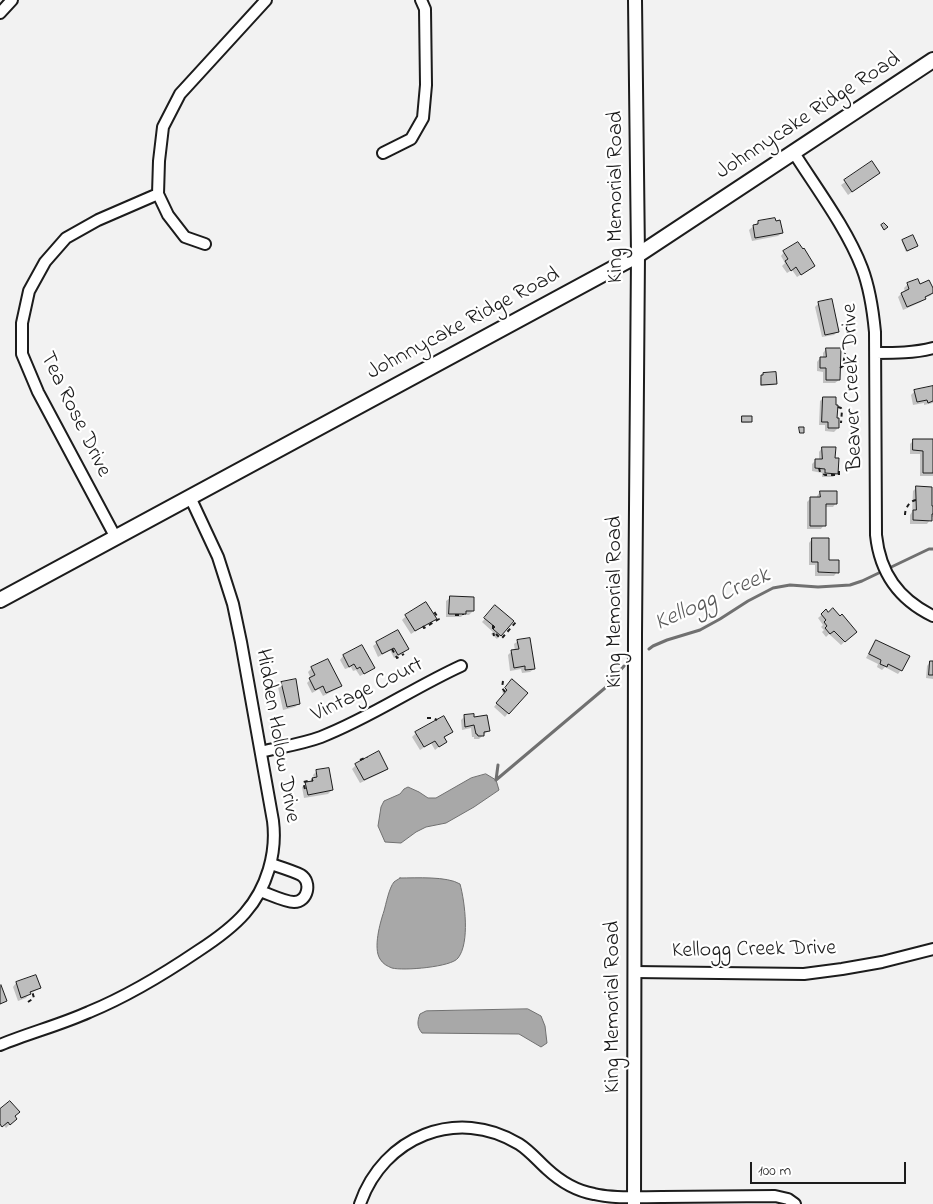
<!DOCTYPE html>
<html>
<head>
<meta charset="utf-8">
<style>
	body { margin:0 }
	#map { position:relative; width:933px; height:1204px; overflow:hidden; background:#f2f2f2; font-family:"Indie Flower",sans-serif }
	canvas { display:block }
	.scale { position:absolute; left:750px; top:1162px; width:156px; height:22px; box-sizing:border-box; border:2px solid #1c1c1c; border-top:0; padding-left:6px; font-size:15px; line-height:18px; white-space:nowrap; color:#1c1c1c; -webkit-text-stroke:4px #fff; paint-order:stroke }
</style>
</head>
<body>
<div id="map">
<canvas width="933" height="1204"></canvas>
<div class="scale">100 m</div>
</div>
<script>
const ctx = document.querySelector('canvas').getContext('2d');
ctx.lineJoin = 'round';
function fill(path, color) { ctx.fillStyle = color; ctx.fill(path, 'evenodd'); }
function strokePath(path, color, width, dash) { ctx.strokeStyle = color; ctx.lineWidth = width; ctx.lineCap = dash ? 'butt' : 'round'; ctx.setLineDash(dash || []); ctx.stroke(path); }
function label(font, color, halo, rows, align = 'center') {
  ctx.font = font + ' "Indie Flower",sans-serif'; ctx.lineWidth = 4.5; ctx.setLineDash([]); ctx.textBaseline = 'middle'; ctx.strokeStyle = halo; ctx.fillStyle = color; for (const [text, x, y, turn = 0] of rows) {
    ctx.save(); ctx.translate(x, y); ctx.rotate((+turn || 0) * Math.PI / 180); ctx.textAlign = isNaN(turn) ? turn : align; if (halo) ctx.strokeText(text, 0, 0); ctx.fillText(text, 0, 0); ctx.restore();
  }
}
const water = new Path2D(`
	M486,774L496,780L499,790L474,807L446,823L426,827L416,832L401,843L385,842L378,826L381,807L384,801L400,794L404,789L408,787L419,792L428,798H436L471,778Z
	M400,878C416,878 447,876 460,884C465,902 470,943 458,958C452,967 403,971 392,968C387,966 383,964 380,959C373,948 380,923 384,911C386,904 389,888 394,882C395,881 399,879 400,878Z
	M528,1009L541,1016L545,1026L547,1043L541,1047L519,1034L422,1033C417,1027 417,1022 420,1014L426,1011Z`);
const shadow = new Path2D(`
	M872,163L878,173L848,195L841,185Z
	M758,222L782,233L778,236L752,241L749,230Z
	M903,241L917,246L906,252L902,242Z
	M784,252L810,269L797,277L792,270L787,273L782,266L785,263L781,256Z
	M908,284L920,286L933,292V293L930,296L924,298L921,302L903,310L898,297L901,294L905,292L904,288Z
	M819,303L838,331L834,335L822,337L815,307Z
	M826,349L839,380L835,383H823V372L817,371V362L820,358H823V353Z
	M764,374L775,383L774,385L760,386V378Z
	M933,387V403L924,405V403L913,405L911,395L915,391Z
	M823,398L836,419L838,428L834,432L825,431V425H819L820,401Z
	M742,417L751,422L749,423H741V419Z
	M914,440L933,450V476H920V454H910V444Z
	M822,448L834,459L837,473L833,477H822V473L812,471V464L816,460H819V452Z
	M916,488L930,507H933V517H930V520L927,524H910V515L912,512L913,491Z
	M820,492L836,503L833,507H825L824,525L821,529H807V502L811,498H817V496Z
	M812,539L827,561L837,572L834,576H815V565H809V543Z
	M450,598L473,611L469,615H463L461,617H446V601Z
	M492,611L500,635L497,639L491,634L493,632L482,622Z
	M826,611L852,635L841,645L829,634L826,637L822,632L824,630L821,627L823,625L818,618Z
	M406,616L436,618L424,627L423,626L411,634L402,620Z
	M518,641L534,669L530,672L522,673L521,669L510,671L508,655L512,651H515L514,644Z
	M877,641L901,670L898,674L885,667L882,670L877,667L878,664L866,658L873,645Z
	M377,643L407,649L404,653L394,658L390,650L378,657L373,646Z
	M362,647L369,671L360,676L356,670L353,671L351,667L345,669L340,660L343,656Z
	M930,662H933V679L926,678L927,666Z
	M312,668L340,685L337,689L323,696L319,689L312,693L307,683L311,679L308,672Z
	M281,683L298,704L295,707L283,710L278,687Z
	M509,685L508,713L505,717L494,707L504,694L502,692Z
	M464,717L488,731L479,739H474V737H472L471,728L462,730L461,720Z
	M451,732L443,738L445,742L435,750L431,743L420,750L412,737L416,733Z
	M356,765L387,769L383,772L360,783L352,769Z
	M317,771L332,790L328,794L304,798L302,787L314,778L313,775Z
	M35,977L39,988L35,991L29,994L26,998L18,1001L13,987L16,983Z
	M0,1111L14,1116L16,1118L6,1128L3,1124L0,1127Z`);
const stream = new Path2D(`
	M649,649L653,646L667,640L700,630L720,619L748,601L773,588L790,585L818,587L850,585L862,581L929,549H933
	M498,765L496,780L605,688L624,666`);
const building = new Path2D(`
	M872,161L880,173L852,192L844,180Z
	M775,218L776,221L780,220L783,233L755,238L753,225L758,224V221Z
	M884,223L888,227L884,230L881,225Z
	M913,235L918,246L907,251L902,240Z
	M798,242L803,249L804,248L815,266L801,275L796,267L791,271L785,261L788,259L783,251Z
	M918,279L920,284L929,280L933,288V293L925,297L926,299L907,307L901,293L909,289L907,283Z
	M832,299L839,332L825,335L818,302Z
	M826,348H841L840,380H826V368H820V357H826Z
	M776,372L777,384L761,385V375H763V373Z
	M933,386V401L928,403L927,400L917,402L914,390Z
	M823,397H836V405H838L837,418H839V428H828V422H822Z
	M742,416H752V422H742Z
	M799,427H804V433H800Z
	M913,439H933V473H923V451L913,450Z
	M822,447H836L835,458H839L838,474L825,473V469L815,468V459H822Z
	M916,486L932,487V506H933V514H932V521L913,520V510H916Z
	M820,491H837V504H826V526H810V497H820Z
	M812,538H829V560H839V573L818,572V562H812Z
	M450,596L474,597V611H466V614H449Z
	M426,602L437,619L415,631L405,615Z
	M495,605L514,621L501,636L493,629L495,627L484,618Z
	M833,608L840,616L842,614L857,632L845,642L834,631L830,634L825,628L827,626L824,622L826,620L821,614L826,609L828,612Z
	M398,630L409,649L398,655L394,648L382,654L376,642Z
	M530,638L535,669L525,670V666L514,668L511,650L519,649L517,640Z
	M876,640L910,656L902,671L888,664L887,667L880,664L881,660L869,654Z
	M362,645L375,668L364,674L360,667L357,669L354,664L349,667L343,655Z
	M328,659L342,686L326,693L323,686L315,690L309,678L315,675L311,667Z
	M930,661H933V675H929Z
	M296,679L300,704L287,707L281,682Z
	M512,679L528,693L509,714L496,703L507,690L505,688Z
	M474,714V717L487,715L490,731L484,732V736H478L477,734H476L474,725L465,727L464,715Z
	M444,716L453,732L444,737L447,742L439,747L435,741L424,747L415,732Z
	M379,751L388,769L364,780L355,764Z
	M329,768L333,790L308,795L305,782L313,781L312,778L317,777L316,770Z
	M36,975L41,988L30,992L31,994L21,998L16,982Z
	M1,985L7,1001L0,1004V986Z
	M10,1101L20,1112L15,1116L17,1119L10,1125L8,1122L2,1127L0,1124V1109Z`);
const path = new Path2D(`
	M840,368L843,366L845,353
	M838,407L841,408L842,410L841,423
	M819,468L820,472L825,475H839V469
	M905,515C905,509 909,501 916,500
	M455,615H463V614
	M493,625V631L494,636
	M423,626L424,628L439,619L433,610
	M496,634L500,638H502L516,622
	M392,649L397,658L404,654
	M503,681L502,688L505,692
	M427,718H433L437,720
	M360,760L367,757V758
	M305,789L303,782L313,780
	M28,1002L34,998L32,991`);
const minor = new Path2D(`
	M0,13L12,0
	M383,153L411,139L423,118L426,85L425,9L421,0
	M794,153C817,189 847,229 862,268C870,289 873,311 875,332L876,535C880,573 898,599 933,616
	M205,244L185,237L168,215L158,194L159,161L163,127L180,94L266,0
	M876,353C895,353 914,353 933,348
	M116,538L38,392L22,354V323L29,291L45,262L66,238L98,220L158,194
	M261,752C281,747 302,744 321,737C370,718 413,688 461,666
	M260,891C269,894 285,902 294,902C308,902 312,882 301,875C293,871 280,867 271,864
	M634,972L804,974L842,969L882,962L933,949
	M0,1045C29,1033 60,1025 89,1012C128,996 164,974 198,951C215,940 232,928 245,913C267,888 277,853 273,821L241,642L233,604L218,557L190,497
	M360,1204C383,1137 457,1106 519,1144C530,1151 538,1161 547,1169C560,1181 577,1191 594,1194C615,1199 639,1197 662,1197C699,1197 737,1196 775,1196L788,1199L795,1204`);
const tertiary = new Path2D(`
	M634,1204L635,634L638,255L635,0`);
const secondary = new Path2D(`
	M0,600L638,255L933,60`);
const streetNames = [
	["Johnnycake Ridge Road",809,117,-33],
	["King Memorial Road",617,197,-90],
	["Johnnycake Ridge Road",464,325,-28],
	["Beaver Creek Drive",854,387,-92],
	["Tea Rose Drive",74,415,64],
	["King Memorial Road",616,602,-90],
	["Vintage Court",368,691,-26],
	["Hidden Hollow Drive",276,736,80],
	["Kellogg Creek Drive",754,951,-1],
	["King Memorial Road",614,1007,-90]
];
const waterNames = [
	["Kellogg Creek",713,601,-24]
];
fill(water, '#a8a8a8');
strokePath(water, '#707070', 1);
fill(shadow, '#0003');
strokePath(stream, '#707070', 3);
fill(building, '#bdbdbd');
strokePath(building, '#1c1c1c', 1);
strokePath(minor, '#1c1c1c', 14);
strokePath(tertiary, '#1c1c1c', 16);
strokePath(secondary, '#1c1c1c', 18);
strokePath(path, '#1c1c1c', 2, [4, 4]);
strokePath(minor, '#fff', 10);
strokePath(tertiary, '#fff', 12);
strokePath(secondary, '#fff', 14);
label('22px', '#1c1c1c', '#fff', streetNames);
label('italic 24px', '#5b5b5b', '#fff', waterNames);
</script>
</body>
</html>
